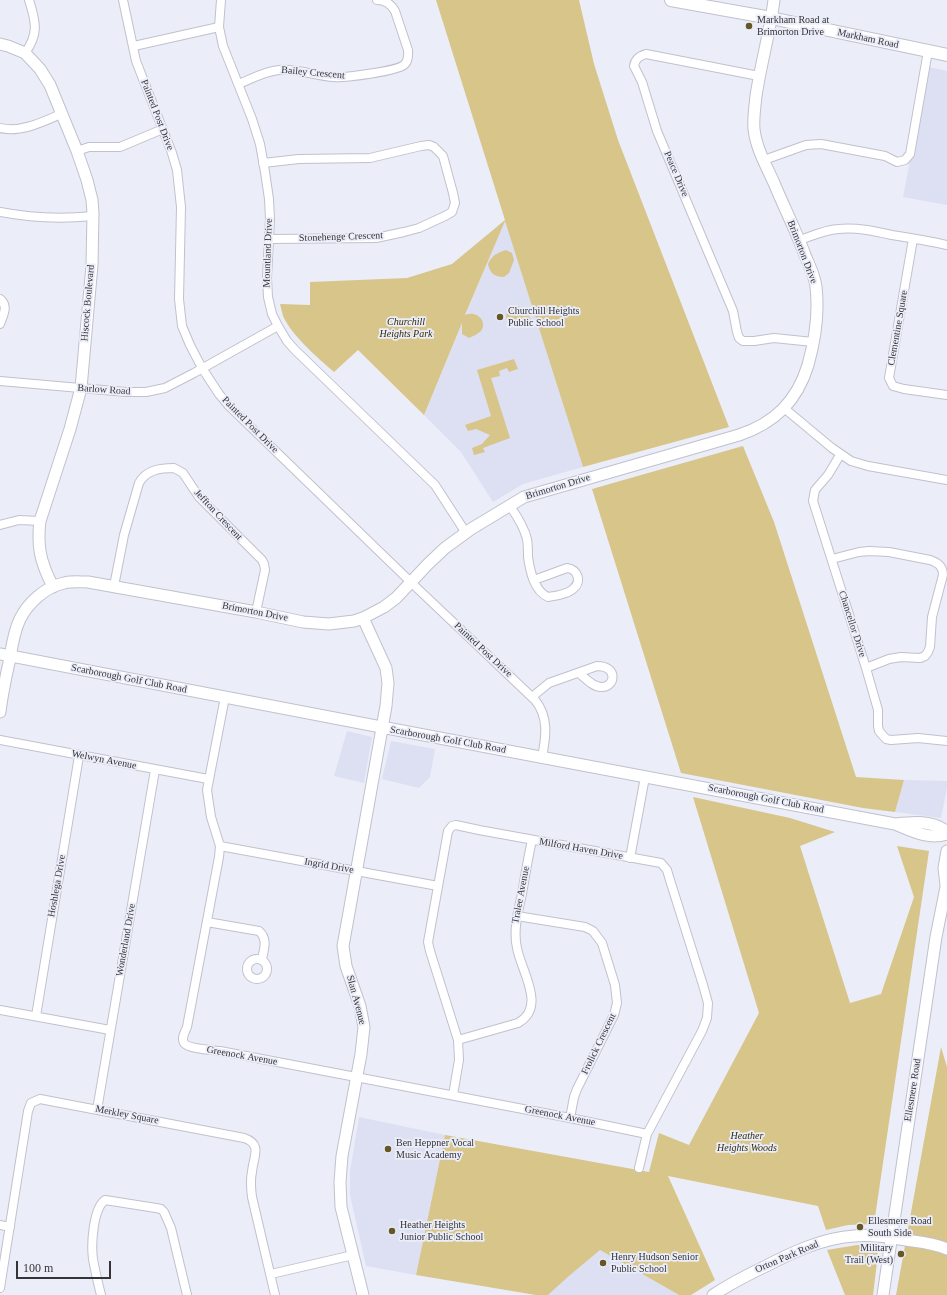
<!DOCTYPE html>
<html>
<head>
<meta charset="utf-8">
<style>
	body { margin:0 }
	#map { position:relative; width:947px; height:1295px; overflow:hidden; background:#ebedf8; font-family:"Times New Roman",serif }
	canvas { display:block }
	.scale { position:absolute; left:16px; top:1261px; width:95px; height:18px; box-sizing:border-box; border:2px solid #343439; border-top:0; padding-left:5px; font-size:12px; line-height:14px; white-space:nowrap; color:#343439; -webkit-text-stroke:3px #ebedf8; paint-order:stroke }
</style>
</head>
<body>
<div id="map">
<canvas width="947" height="1295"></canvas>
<div class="scale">100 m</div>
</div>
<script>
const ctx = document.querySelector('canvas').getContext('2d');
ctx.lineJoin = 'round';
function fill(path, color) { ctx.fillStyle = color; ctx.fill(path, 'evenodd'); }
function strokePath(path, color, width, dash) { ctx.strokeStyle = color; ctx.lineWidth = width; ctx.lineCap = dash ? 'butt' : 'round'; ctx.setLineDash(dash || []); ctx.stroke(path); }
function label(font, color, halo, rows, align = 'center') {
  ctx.font = font + ' "Times New Roman",serif'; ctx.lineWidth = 3.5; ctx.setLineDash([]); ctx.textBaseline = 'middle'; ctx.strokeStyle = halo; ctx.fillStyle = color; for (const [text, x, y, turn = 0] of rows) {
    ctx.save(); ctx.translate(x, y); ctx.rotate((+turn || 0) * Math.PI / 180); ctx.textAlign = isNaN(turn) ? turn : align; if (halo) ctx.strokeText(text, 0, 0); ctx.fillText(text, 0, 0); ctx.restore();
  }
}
const built = new Path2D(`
	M928,67L947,71V205L903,197Z
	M505,220L583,467L523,484L493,502L461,452L424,415Z
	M347,731L372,737L364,783L334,776Z
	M391,741L435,749L430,777L419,788L382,779Z
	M904,780L947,781V788L941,818L895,812Z
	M359,1117L445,1135L416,1275L366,1266L350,1195V1171Z
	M600,1250L679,1295H548L569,1276Z`);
const green = new Path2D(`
	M436,0H579L594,64L618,140L729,427L583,467L505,221L465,315C477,310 488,322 481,331C478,334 473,336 469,338L462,334V323L424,415L358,350L334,372C318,358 292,336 283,316C282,312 281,308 280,304L310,305V282L407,278L452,264L505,220Z
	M506,250L512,253L514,260L509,273L504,277C494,277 490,273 488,264C492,255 497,253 506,250Z
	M514,305C524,307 527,312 531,320L529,324C525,325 520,327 516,327C513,326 509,324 508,322C503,315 509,310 514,305Z
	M514,359L518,369L509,372L507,368L499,371L500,376L491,378L510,438L483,448L485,452L474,455L472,448L482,444L490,435L476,429L468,431L465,425L491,416L477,370Z
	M743,446L774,522L856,777L904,780L895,812L863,808L681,773L592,489Z
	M693,797L790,818L835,832L800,846L850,1003L881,994L914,897L897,846L929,851L874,1224L848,1225L826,1230L818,1206L668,1176L715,1280L691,1295H679L600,1250L569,1276L548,1295H536L416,1275L445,1135L649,1172L659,1133L689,1145L759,1013Z
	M941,1047L947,1067V1295H896Z
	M857,1245C866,1245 874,1245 878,1254L873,1295H845L827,1250Z`);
const street = new Path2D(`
	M123,0L136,61L172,153L177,170L181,207L179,299L182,326L190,345L202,368L219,394L229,406L418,589L535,700C549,717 546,737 542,757
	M221,0L219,27L223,46L252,119L260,144L265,172L269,199L270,219L267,278L268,297L272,314L278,326L287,341L295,350L435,485L466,533
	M134,46L219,27
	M25,53C39,34 36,22 29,0
	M759,76L646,54C639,56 635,59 634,66L642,82L657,131L733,311L737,332L739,338L743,341H754L774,338L813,342
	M239,84C251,79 265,71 279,70C297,68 315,76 334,77C344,78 400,71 405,64C409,60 408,54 408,50L395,11C391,4 386,0 377,0
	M0,128C20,133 43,122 61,114
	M77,151L89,147H120L163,129
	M764,160L806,145L821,144L885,156L897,162L905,160L910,154L928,51
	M263,163L299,159L370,158L421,146L429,145L434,147L443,156L453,193L455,203L452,212L445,216L419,228L404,232L376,238L270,239
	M0,212C31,218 62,219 93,216
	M913,239L889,378L893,386L904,389L947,395
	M800,240C812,236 824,230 838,229C856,227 874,231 892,235C911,238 929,241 947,245
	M0,299C9,306 3,315 0,324
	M0,381L126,392H146L165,388L194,373L278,326
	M784,408L832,448L851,461L868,466L947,480
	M840,455L828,475L815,490L813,501L866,668L878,710V726L879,731L886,739L891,740L918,738L947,741
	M510,506C517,516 524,527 527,539C528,545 528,551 528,557C530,571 534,591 548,597C555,596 568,594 573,589C582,582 578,569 567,568L534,580
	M0,525L19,520L40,521
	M832,559L859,552L869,551L889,552L930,560C938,563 943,566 943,575L932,617L930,647L928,652L925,656L920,658L901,657L889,659L866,668
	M114,586L124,535L139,483C146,470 160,468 174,468L183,473L199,497L262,560L264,564L265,570L256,612
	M225,697L207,790L211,817L220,846L219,857L187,1027C185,1032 181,1038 184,1043C188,1049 213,1050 220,1051L570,1118L647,1134
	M532,697L549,683L597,666C619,666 615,688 601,687C593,687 585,678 579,673
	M0,740L208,779
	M220,846L438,886
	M630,858L645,777
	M517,916L585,927L593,931L602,943L615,985L617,1003L614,1015L577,1089L574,1097L570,1118
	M207,922L259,931C268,939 264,949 262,959
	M247 969a10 10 0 1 1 20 0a10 10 0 1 1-20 0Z
	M0,1010L110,1030
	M36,1016L79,756
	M458,1040L518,1023C547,1007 521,971 517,948C513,930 518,912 522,894C525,876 528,858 532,840
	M453,1095L459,1060L458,1040L430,951L428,942L448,831L452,826L456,825L479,830L661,863L667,870L669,877L703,985L708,1003L707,1018L702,1031L647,1134L639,1168
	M97,1110L155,770
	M0,1225L10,1227
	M271,1274L353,1255
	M0,1288L28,1111L31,1103L40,1099L244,1138C263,1144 253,1158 252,1172C250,1180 251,1189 252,1197L275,1295
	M101,1295C98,1283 95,1271 93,1259C91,1244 93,1209 105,1200L156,1208L161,1209L164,1212L171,1228L187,1295`);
const secondary = new Path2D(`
	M0,44L8,46L25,53L40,69L50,85L77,151L87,180L92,200L93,213L92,265L81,388L70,429L40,521C38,537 38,551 44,566C46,573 50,580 53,587
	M0,654L376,726L895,824C912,831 929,840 947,834
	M0,712C2,694 6,676 10,658C12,645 14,631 20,619C28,603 45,587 64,583C72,581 80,582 88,582L256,612L303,622L329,624L354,621L363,618L384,607L396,598L428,564L445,548L471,529L524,497L739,435C775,423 797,401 808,365C815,340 819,312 816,287C815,276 809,265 805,255C796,231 784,207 774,183C766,165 756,148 754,129C753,118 755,107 756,96C761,63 770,32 774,0
	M896,824C913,822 933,820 947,832
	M946,885L944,868L947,851
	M363,1295L341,1207L340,1182L342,1156L361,1054L364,1027L360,1006L346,966L343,946L386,706L388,683L386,668L363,618
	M713,1295C730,1284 747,1275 766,1266C793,1252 823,1238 854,1236C871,1234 889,1237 906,1240C920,1242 934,1243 947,1249
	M883,1295L936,937L947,882`);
const primary = new Path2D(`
	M671,0L771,18L947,55`);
const markers = [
	[749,26,4,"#655724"],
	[500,317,4,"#655724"],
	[388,1149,4,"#655724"],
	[860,1227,4,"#655724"],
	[392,1231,4,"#655724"],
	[901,1254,4,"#655724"],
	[603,1263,4,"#655724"]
];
const poiNames = [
	["Markham Road at",757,20],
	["Brimorton Drive",757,32],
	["Churchill Heights",508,311],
	["Public School",508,323],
	["Ben Heppner Vocal",396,1143],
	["Music Academy",396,1155],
	["Ellesmere Road",868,1221],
	["South Side",868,1233],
	["Heather Heights",400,1225],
	["Junior Public School",400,1237],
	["Military",893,1248,"right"],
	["Trail (West)",893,1260,"right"],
	["Henry Hudson Senior",611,1257],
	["Public School",611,1269]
];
const streetNames = [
	["Markham Road",868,39,12],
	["Bailey Crescent",313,73,5],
	["Painted Post Drive",157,115,69],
	["Peace Drive",676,174,67],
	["Stonehenge Crescent",341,237,-2],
	["Brimorton Drive",802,252,69],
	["Mountland Drive",268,253,-88],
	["Hiscock Boulevard",88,303,-85],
	["Clementine Square",898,328,-80],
	["Barlow Road",104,390,4],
	["Painted Post Drive",250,425,45],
	["Brimorton Drive",558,487,-17],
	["Jeffton Crescent",218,515,47],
	["Brimorton Drive",255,612,11],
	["Chancellor Drive",852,624,72],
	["Painted Post Drive",483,650,43],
	["Scarborough Golf Club Road",129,679,11],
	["Scarborough Golf Club Road",448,740,10],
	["Welwyn Avenue",104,760,11],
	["Scarborough Golf Club Road",766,799,11],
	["Milford Haven Drive",581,849,10],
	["Ingrid Drive",329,866,10],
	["Hoshlega Drive",57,886,-80],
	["Tralee Avenue",521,895,-79],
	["Wonderland Drive",126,940,-80],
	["Slan Avenue",356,1000,75],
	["Frolick Crescent",599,1044,-64],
	["Greenock Avenue",242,1056,10],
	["Ellesmere Road",913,1090,-81],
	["Merkley Square",127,1115,11],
	["Greenock Avenue",560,1116,11],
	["Orton Park Road",787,1257,-23]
];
const parkNames = [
	["Churchill",406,322],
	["Heights Park",406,334],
	["Heather",747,1136],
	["Heights Woods",747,1148]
];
fill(built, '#dde0f3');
fill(green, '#d7c58a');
strokePath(street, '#c0c1cd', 10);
strokePath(secondary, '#c0c1cd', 13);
strokePath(primary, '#c0c1cd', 14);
strokePath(street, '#fff', 8);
strokePath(secondary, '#fff', 11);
strokePath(primary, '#fff', 12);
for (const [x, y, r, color] of markers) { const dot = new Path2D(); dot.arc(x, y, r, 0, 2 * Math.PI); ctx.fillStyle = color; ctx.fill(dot); strokePath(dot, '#ebedf8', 1.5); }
label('10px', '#343439', '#ebedf8', poiNames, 'left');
label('10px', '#343439', '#ebedf8', streetNames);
label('italic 10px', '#322a09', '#ebedf8', parkNames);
</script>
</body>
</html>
